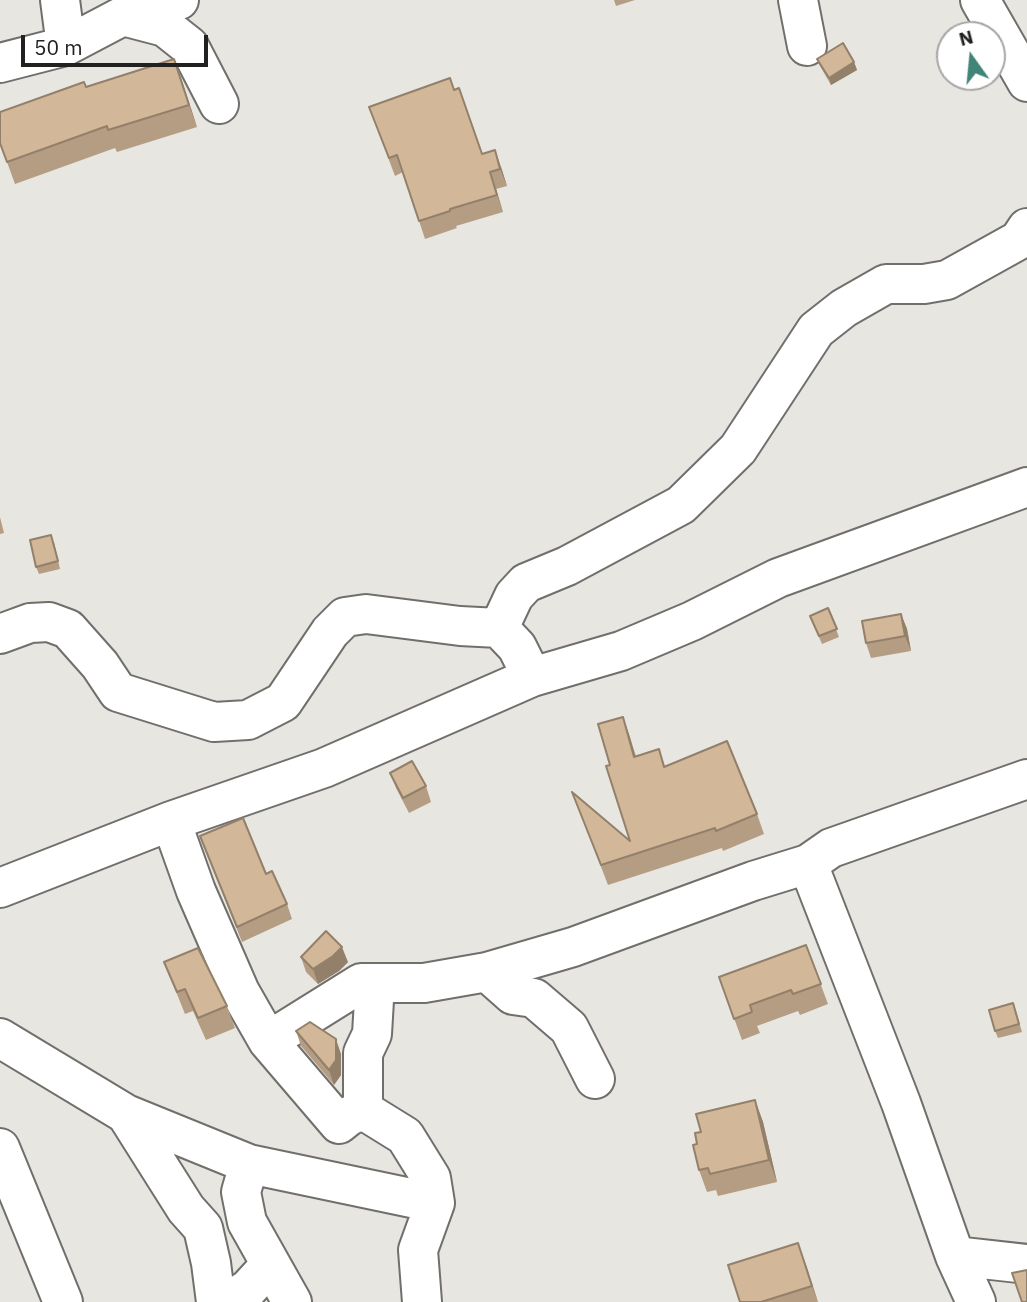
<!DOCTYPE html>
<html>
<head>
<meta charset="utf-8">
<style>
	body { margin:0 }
	#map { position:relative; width:1027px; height:1302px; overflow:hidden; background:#e8e6e1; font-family:"IBM Plex Sans",sans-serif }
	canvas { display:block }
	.north { position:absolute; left:936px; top:21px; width:70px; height:70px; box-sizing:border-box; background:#fff; border:2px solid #a7a6a6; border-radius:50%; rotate:345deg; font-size:19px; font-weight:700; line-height:28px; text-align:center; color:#222120 }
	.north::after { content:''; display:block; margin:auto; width:24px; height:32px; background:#418579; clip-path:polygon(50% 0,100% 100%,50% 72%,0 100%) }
	.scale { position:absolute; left:21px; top:35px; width:187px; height:32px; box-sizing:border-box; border:4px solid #222120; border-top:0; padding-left:9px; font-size:21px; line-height:24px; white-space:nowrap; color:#222120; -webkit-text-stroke:5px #fff; paint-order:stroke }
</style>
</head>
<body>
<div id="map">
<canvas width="1027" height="1302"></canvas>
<div class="north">N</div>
<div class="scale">50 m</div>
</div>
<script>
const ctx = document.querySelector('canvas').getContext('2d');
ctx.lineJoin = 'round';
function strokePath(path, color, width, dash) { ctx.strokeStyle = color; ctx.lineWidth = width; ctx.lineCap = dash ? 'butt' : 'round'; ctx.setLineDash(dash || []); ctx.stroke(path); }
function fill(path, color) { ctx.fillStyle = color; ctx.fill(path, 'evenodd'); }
const minor = new Path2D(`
	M60,0L66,46
	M798,0L807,46
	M980,0L1027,82
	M123,16L165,27L189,46L219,104
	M0,63L66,46L123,16L179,0
	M499,628L514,596L526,583L567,566L681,505L738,449L816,330L844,308L886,284H924L947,280L1019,240L1027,228
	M0,634L30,623L49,622L68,629L100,665L118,692L214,722L248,720L283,702L330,632L345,617L366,614L460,626L499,628L517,647L532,677
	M171,821L196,891L240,992L268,1041L339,1124L349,1116L363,1110L405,1136L431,1178L435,1203L418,1250L422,1302
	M808,864L901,1103L955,1256L976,1302
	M0,888L171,821L324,768L532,677L621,651L692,621L778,578L1027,487
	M487,972L513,995L534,998L569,1028L595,1079
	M0,1038L126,1114L249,1164L435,1203
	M268,1041L361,983H424L487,972L573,947L753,881L808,864L831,848L1027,779
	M363,1110V1053L372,1034L375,983
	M126,1114L186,1209L203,1228L211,1263L216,1302
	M249,1164L241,1192L247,1222L292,1302
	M955,1256L1027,1264
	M228,1302L248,1289L270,1265`);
const major = new Path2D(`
	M0,1148L63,1302`);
const wall = new Path2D(`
	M614,0H635L616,6Z
	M817,59L854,62L857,70L831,85L820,66Z
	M182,81L197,127L117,152L115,148L15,184L0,143L86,87Z
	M369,107L482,154L501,167L507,186L496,189L503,212L456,226L457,228L425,239L403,172L395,176Z
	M0,517L4,533L0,534Z
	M54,542L60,569L39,574L36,567Z
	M828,608L839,637L822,644L813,623Z
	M901,614L907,629L911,651L871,658L866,643Z
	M623,717L636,756L659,749L665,766L757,814L764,834L723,851L722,848L608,885L580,812L630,841L610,765Z
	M390,773L426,786L431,802L409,813L396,788Z
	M200,836L287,904L292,919L242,942Z
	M806,945L828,1004L800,1015L798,1011L757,1026L760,1033L742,1040L719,977Z
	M301,957L348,962L339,971L318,984L306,972Z
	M164,962L227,1006L235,1028L206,1040L193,1011L185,1014Z
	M1016,1011L1022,1032L998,1038L995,1031Z
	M296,1031L341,1054V1075L334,1085L301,1046Z
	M755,1100L763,1122L777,1182L718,1196L716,1190L707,1192L699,1170L697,1144L701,1132Z
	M806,1265L818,1302H740Z`);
const shadedWall = new Path2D(`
	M174,59L182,81L197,127L189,105Z
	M854,62L857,70L831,85L829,78Z
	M495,150L501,167L507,186L500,169Z
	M490,172L496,189L503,212L497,195Z
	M901,614L907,629L911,651L905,636Z
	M623,717L630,737L641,777L634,757Z
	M342,947L348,962L339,971L318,984L313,969Z
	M336,1039L341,1054V1075L334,1085L329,1070Z
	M755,1100L763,1122L777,1182L769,1160Z
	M798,1243L806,1265L818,1302L812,1286Z`);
const building = new Path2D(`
	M843,43L854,62L829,78L817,59Z
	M174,59L189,105L108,130L107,126L7,162L0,143V112L84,82L86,87Z
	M450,78L454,90L459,88L482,154L495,150L500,169L490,172L497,195L450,209V211L419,221L397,155L389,158L369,107Z
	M51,535L58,561L36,567L30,540Z
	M828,608L837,629L819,636L810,616Z
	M901,614L905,636L866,643L862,621Z
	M623,717L634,757L659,749L664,767L727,741L757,814L716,831L715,828L601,865L572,792L630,841L606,766L610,765L598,724Z
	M412,761L426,786L403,798L390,773Z
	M243,818L266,874L272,871L287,904L237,927L200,836Z
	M326,931L342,947L333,956L313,969L301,957Z
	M806,945L821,984L793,994L791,990L750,1005L752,1012L734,1019L719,977Z
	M198,948L227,1006L198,1018L185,989L177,992L164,962Z
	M1013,1003L1019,1024L995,1031L989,1010Z
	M310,1022L336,1039V1060L329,1070L296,1031Z
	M755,1100L769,1160L710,1174L708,1168L699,1170L693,1145L697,1144L695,1133L701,1132L696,1114Z
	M798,1243L812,1286L761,1302H740L728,1265Z
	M1027,1270V1302H1022L1012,1273Z`);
strokePath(minor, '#716f6c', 42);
strokePath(major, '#716f6c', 42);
strokePath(minor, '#fff', 38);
strokePath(major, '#fff', 38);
fill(wall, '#b59d83');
fill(shadedWall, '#93806a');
fill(building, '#d2b798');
strokePath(building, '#93806a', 2);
</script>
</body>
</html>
